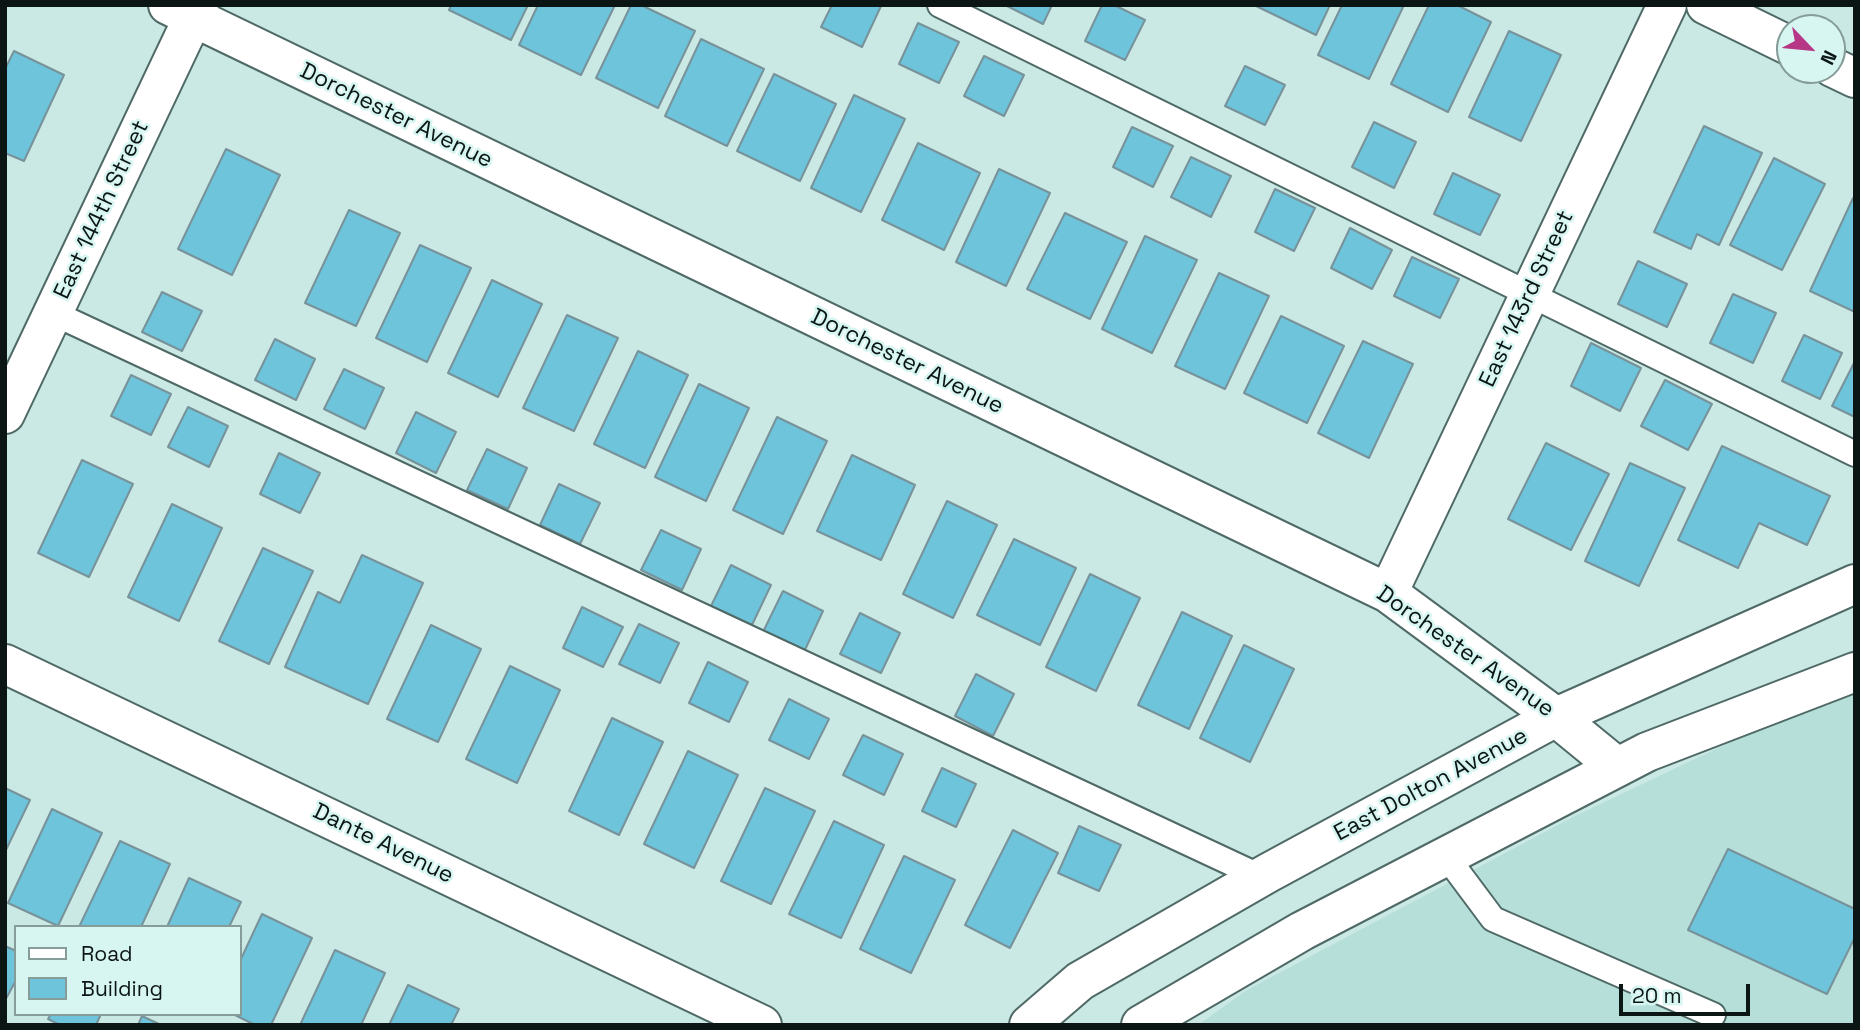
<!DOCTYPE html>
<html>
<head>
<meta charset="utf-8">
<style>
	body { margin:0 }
	#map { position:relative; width:1860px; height:1030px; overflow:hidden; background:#cae8e4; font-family:"Space Grotesk",sans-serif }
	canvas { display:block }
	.frame { position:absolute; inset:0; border:7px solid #0b1614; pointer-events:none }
	.legend { position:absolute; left:14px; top:925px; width:228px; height:91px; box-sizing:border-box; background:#d7f5f1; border:2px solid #859c99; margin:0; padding:9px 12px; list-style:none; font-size:21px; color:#0b1614 }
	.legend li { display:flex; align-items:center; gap:14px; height:35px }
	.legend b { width:35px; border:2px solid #859c99 }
	.north { position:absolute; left:1776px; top:14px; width:70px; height:70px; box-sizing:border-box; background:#d7f5f1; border:2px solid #859c99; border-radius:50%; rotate:116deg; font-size:19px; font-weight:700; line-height:28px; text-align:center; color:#0b1614 }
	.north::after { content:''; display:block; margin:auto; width:24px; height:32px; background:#b53786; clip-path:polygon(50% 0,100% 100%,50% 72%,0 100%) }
	.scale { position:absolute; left:1619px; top:984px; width:131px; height:32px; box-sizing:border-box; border:4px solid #0b1614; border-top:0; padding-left:9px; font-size:21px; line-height:24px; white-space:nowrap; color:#0b1614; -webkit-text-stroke:5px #d7f5f1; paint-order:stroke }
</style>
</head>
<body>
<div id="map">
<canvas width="1860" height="1030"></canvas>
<div class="frame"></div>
<ul class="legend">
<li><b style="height:9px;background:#fff"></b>Road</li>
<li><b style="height:19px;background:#6dc4db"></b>Building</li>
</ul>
<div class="north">N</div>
<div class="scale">20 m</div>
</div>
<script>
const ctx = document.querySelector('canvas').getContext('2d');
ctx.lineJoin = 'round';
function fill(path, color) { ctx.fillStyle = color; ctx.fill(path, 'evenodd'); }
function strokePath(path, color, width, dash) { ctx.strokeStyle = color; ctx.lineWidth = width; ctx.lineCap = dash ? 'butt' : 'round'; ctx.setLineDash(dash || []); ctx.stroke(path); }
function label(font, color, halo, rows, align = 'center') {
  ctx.font = font + ' "Space Grotesk",sans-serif'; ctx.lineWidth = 5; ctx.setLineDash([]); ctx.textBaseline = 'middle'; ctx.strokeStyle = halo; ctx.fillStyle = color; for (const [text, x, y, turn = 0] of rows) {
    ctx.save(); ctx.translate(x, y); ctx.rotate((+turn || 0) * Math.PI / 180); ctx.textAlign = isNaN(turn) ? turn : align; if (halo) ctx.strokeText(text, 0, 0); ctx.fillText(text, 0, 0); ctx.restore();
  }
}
const built = new Path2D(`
	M1855,683V1025H1198L1247,990L1575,816Z`);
const building = new Path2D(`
	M451,5H528L511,40L449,10Z
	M538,5H615L581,75L519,45Z
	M631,5H641L695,31L658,108L596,78Z
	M832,5L881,6L862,47L821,27Z
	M1005,5H1052L1043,24Z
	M1102,5H1114L1145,20L1125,60L1085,41Z
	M1254,5H1330L1316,35Z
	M1342,5H1404L1369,79L1318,55Z
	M1429,5H1457L1491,22L1448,112L1391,84Z
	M918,23L959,42L939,83L899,64Z
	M1509,31L1561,55L1521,141L1469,117Z
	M701,39L764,69L727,146L665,116Z
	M14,51L64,75L24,161L5,153V69Z
	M984,56L1024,75L1004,116L964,96Z
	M1245,66L1285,85L1265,125L1225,106Z
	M774,74L836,104L800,181L737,151Z
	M854,95L905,119L861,212L811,188Z
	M1374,122L1416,142L1394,188L1352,167Z
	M1704,126L1762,153L1719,245L1697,234L1691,249L1654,232Z
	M1132,127L1173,146L1153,187L1113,167Z
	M918,143L980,173L944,250L882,220Z
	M226,149L280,175L232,275L178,249Z
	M1191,157L1231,176L1211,217L1171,197Z
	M1774,158L1825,184L1782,270L1730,245Z
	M999,169L1050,193L1006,286L956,262Z
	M1453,173L1500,195L1480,235L1434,214Z
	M1275,189L1315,208L1294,251L1255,232Z
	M1853,198H1855V312L1810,291Z
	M349,210L400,233L356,326L305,303Z
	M1065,213L1127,242L1090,319L1027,289Z
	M1350,228L1392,250L1372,289L1331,268Z
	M1145,236L1197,260L1152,353L1102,329Z
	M420,245L471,268L427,362L376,338Z
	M1412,257L1459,279L1440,318L1394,296Z
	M1638,261L1687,284L1667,327L1618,304Z
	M1219,273L1269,296L1225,389L1175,366Z
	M492,280L542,304L498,397L448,373Z
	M162,292L202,311L182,351L142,332Z
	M1733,294L1776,313L1753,363L1710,343Z
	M567,315L618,338L574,431L523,408Z
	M1281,316L1344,346L1307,423L1244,393Z
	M1804,335L1842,353L1820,399L1782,381Z
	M275,339L315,359L296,400L255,380Z
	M1363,341L1413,364L1369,458L1318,433Z
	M1591,343L1641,368L1620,411L1571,386Z
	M638,351L688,375L645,468L594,444Z
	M1855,361V417L1832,406Z
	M344,369L384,388L365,429L324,409Z
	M131,375L171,394L151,435L111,416Z
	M1665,380L1712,404L1688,450L1641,426Z
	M699,384L749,408L706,501L655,477Z
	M188,407L228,426L209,467L168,447Z
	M416,412L456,432L436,473L396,453Z
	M777,417L827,441L783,534L733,510Z
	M1546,443L1609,474L1571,550L1508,519Z
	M1722,446L1830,496L1807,545L1759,523L1738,568L1678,540Z
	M487,449L527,468L508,509L467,490Z
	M279,453L320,473L300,513L260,494Z
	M852,455L915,485L881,560L817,531Z
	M82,460L133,484L89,577L38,553Z
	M1630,463L1685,488L1639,586L1585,561Z
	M559,484L600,503L580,544L540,525Z
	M947,501L997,525L953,618L903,594Z
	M172,504L222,528L179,621L128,597Z
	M661,530L701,549L682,590L641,570Z
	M1014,539L1076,568L1040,645L977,615Z
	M263,548L313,571L269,664L219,641Z
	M362,555L423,583L368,704L285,667L318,592L340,603Z
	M731,565L771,585L752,625L711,606Z
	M1090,574L1140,598L1096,691L1046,667Z
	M783,591L823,611L804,652L763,632Z
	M582,607L623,627L603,667L563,648Z
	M1182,612L1232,636L1189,729L1138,705Z
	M860,613L900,633L881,673L840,654Z
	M639,624L679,643L660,683L619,664Z
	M431,625L481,649L438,742L387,719Z
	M1244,645L1294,669L1250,762L1200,738Z
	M708,662L748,682L729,722L689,703Z
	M510,666L560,690L517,783L466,759Z
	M976,674L1014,694L993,736L955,716Z
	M789,699L829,719L809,759L769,740Z
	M612,718L663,742L619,835L569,811Z
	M863,735L903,754L884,795L843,775Z
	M688,751L738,775L694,868L644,844Z
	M942,768L976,784L956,827L922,811Z
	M5,788L30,800L5,852Z
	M765,788L815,811L771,904L721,881Z
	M52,809L102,833L58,926L8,903Z
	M834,821L884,845L841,938L789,914Z
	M1079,826L1121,845L1099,891L1058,873Z
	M1013,830L1058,853L1010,948L965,925Z
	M120,841L170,864L141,927H79Z
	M1728,849L1855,909V937L1827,994L1688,930Z
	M904,856L955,880L911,973L860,949Z
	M189,878L241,902L229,927H167Z
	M262,914L312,938L271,1025H255L233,1014H240V961Z
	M5,946L16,951V980L7,997L5,996Z
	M335,950L385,973L361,1025H300Z
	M408,985L459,1009L451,1025H389Z
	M51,1014H101L96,1025H60L48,1019Z
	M142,1016L161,1025H138Z`);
const service = new Path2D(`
	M940,5L1855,454
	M53,313L1261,877
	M1446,856L1493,919L1713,1015`);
const minor = new Path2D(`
	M168,5L1388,593L1556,717L1617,767
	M1706,5L1790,46
	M1832,67L1855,78
	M5,414L199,5
	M1388,593L1667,5
	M5,664L762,1025`);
const tertiary = new Path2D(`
	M1029,1025L1080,981L1268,873L1556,717L1855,584
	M1141,1025L1302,931L1647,752L1855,672`);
const streetNames = [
	["Dorchester Avenue",396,116,26],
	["East 144th Street",102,210,-65],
	["East 143rd Street",1527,299,-65],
	["Dorchester Avenue",907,362,26],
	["Dorchester Avenue",1465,652,35],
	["East Dolton Avenue",1431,785,-28],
	["Dante Avenue",383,844,26]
];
fill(built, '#b7dfd9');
fill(building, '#6dc4db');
strokePath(building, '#78929a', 2);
strokePath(service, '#4f6a66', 28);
strokePath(minor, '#4f6a66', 42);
strokePath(tertiary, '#4f6a66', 42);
strokePath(service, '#fff', 24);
strokePath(minor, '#fff', 38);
strokePath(tertiary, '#fff', 38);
label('23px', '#0b1614', '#d7f5f1', streetNames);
</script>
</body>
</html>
